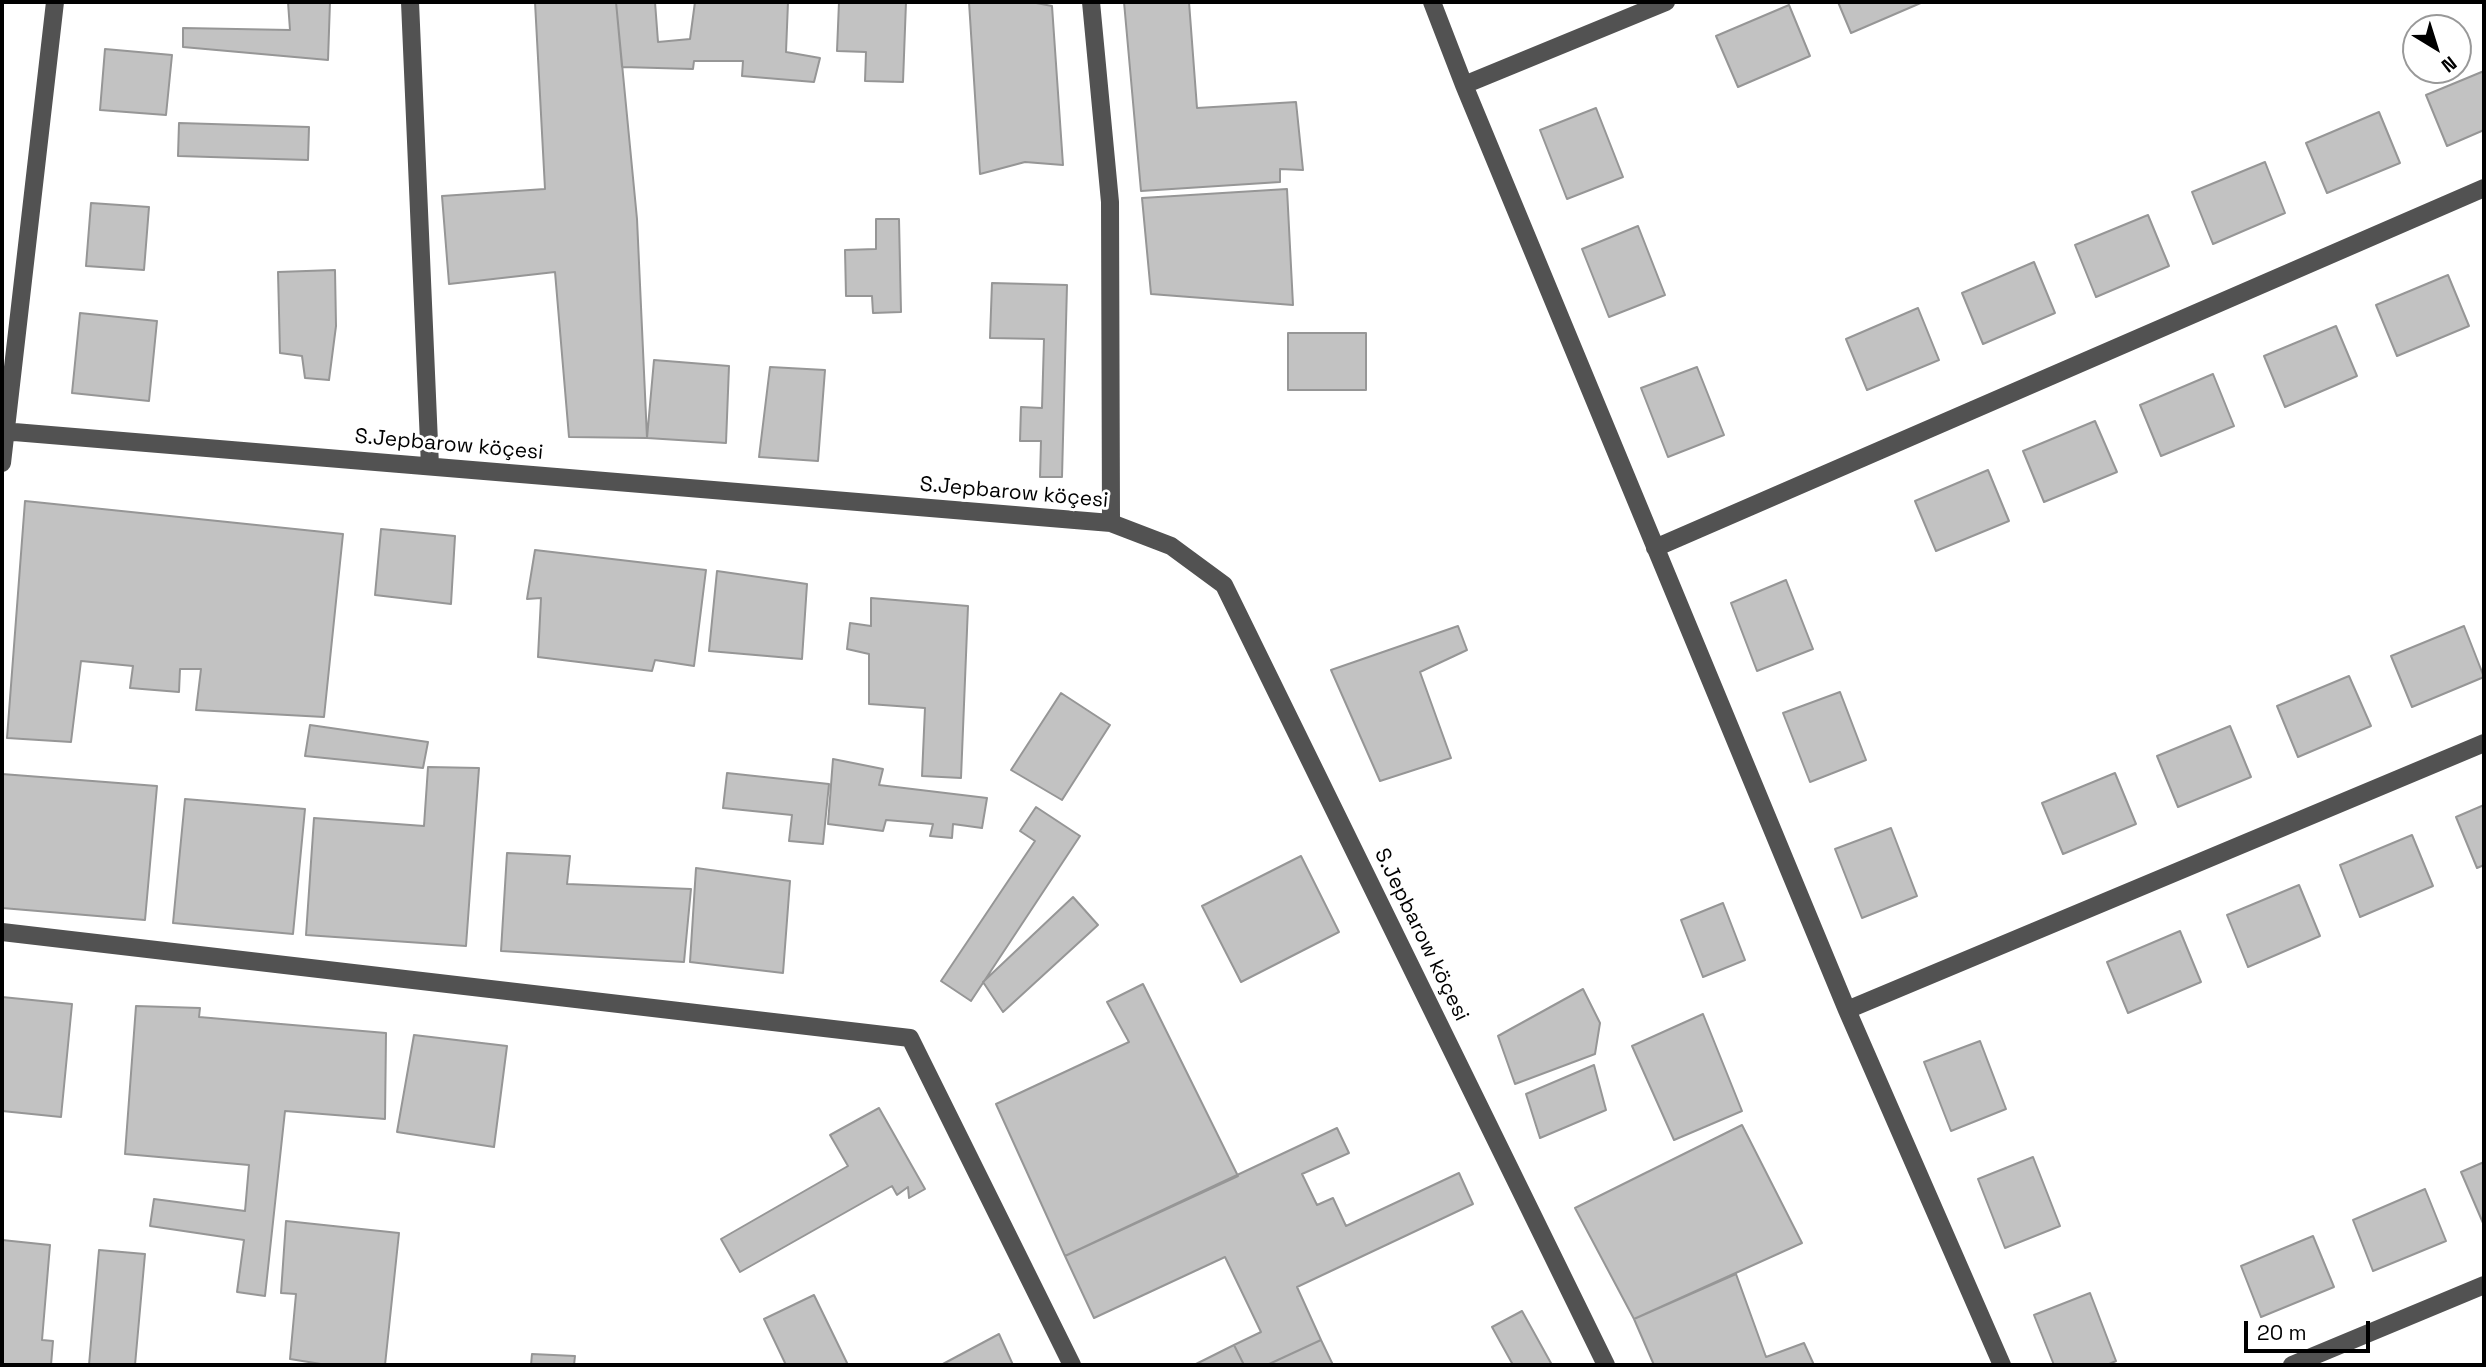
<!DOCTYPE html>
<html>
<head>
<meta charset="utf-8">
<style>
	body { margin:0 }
	#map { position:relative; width:2486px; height:1367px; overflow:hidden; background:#fff; font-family:"Space Grotesk",sans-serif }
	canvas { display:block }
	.frame { position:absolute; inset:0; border:4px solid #000; pointer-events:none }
	.north { position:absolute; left:2402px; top:14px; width:70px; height:70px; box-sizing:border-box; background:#fff; border:2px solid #999; border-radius:50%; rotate:142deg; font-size:19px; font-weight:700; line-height:28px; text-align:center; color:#000 }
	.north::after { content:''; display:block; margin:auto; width:24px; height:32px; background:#000; clip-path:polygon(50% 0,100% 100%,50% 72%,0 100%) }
	.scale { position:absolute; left:2244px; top:1321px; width:126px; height:32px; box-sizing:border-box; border:4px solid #000; border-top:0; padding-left:9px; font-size:21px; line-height:24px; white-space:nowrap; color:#000; -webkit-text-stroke:5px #fff; paint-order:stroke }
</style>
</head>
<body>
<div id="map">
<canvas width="2486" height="1367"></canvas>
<div class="frame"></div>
<div class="north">N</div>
<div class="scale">20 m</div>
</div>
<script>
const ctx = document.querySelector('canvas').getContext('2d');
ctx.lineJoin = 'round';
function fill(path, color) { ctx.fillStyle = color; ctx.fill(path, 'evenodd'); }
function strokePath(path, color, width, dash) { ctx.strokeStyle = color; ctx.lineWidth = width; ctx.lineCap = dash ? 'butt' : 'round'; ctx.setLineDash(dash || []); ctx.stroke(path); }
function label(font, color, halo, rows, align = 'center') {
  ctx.font = font + ' "Space Grotesk",sans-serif'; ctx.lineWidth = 6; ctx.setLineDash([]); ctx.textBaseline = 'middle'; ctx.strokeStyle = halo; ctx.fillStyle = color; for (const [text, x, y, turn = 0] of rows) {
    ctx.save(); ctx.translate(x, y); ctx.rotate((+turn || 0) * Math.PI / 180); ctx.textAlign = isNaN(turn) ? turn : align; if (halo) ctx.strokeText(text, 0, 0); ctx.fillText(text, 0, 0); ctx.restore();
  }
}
const building = new Path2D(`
	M288,2H330L328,60L183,47V28L290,30Z
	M535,2H616L637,219L647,438L569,437L555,272L449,284L442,196L545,189Z
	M616,2H655L658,42L690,39L695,2H788L786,52L820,58L814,82L742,76L743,61H694L693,69L622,67Z
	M839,2H906L903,82L865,81L866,52L837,51Z
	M969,2H1031L1052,6L1063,165L1025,162L980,174Z
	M1124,2H1189L1197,108L1296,102L1303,170L1280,169V182L1141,191Z
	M1838,2H1923L1851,33Z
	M1789,5L1810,56L1738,87L1716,36Z
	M105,49L172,55L166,115L100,110Z
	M2484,71V130L2447,146L2426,95Z
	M1596,108L1623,177L1567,199L1540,130Z
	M2379,112L2400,163L2327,193L2306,143Z
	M179,123L309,127L308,160L178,156Z
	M2265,162L2285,213L2213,244L2192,192Z
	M1287,189L1293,305L1151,294L1142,198Z
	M91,203L149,207L144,270L86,266Z
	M2148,215L2169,266L2096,297L2075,245Z
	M876,219H899L901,312L873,313L872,296H846L845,250L876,249Z
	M1638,226L1665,295L1609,317L1582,249Z
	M2034,262L2055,313L1983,344L1962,293Z
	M335,270L336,326L329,380L305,378L302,356L280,353L278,272Z
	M2448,275L2469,326L2397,356L2376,305Z
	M992,283L1067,285L1062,477H1040L1041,441H1020L1021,407L1042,408L1044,339L990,338Z
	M1918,308L1939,360L1867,390L1846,339Z
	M80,313L157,321L149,401L72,393Z
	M2336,326L2357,376L2285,407L2264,356Z
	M1288,333H1366V390H1288Z
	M654,360L729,366L726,443L647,438Z
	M770,367L825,370L818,461L759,457Z
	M1697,367L1724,435L1668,457L1641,388Z
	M2213,374L2234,426L2161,456L2140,405Z
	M2095,421L2117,472L2044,502L2023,451Z
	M1988,470L2009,521L1936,551L1915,501Z
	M25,501L343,534L324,717L196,710L201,669H180L179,692L130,688L133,666L81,661L71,742L7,738Z
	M381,529L455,536L451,604L375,595Z
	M535,550L706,570L694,666L655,660L652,671L538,657L541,598L527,599Z
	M717,571L807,584L802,659L709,651Z
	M1786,580L1813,649L1757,671L1731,603Z
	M871,598L968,606L961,778L922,776L925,708L869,704V654L847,649L850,623L871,626Z
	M1458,626L1467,650L1420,672L1451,758L1380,781L1331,670Z
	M2464,626L2484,677L2412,707L2391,656Z
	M2349,676L2371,726L2298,757L2277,706Z
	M1840,692L1866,760L1810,782L1783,713Z
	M1061,693L1110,725L1062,800L1011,770Z
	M310,725L428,742L423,768L305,756Z
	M2230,726L2251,777L2178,807L2157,756Z
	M833,759L883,769L879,785L987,798L982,828L953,824L952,838L930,836L933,824L886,820L883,831L828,824Z
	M428,767L479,768L466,946L306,935L314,818L424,826Z
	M727,773L829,784L823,844L789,841L792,815L723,808Z
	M2115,773L2136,824L2063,854L2042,803Z
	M2,774L157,786L145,920L2,908Z
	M185,799L305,809L293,934L173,923Z
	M2484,805V865L2477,868L2456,817Z
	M1036,807L1080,836L971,1001L941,981L1035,841L1020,831Z
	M1891,828L1917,896L1862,918L1835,849Z
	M2412,835L2433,886L2360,917L2340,865Z
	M507,853L570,856L567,884L691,889L684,962L501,951Z
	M1301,856L1339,932L1241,982L1202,906Z
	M696,868L790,881L783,973L690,962Z
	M2299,885L2320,936L2248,967L2227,915Z
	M1073,897L1098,925L1003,1012L983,982Z
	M1723,903L1745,960L1703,977L1681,920Z
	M2180,931L2201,982L2128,1013L2107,962Z
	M1143,984L1238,1176L1065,1256L996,1104L1129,1042L1107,1002Z
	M1583,989L1600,1023L1595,1054L1515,1084L1498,1036Z
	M2,997L72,1004L61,1117L2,1111Z
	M136,1006L200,1008L199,1017L386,1033L385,1119L285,1111L265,1296L237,1292L244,1240L150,1226L154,1199L245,1211L249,1165L125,1154Z
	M1703,1014L1742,1111L1674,1140L1632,1046Z
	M414,1035L507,1046L494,1147L397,1132Z
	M1980,1041L2006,1109L1951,1131L1924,1062Z
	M1594,1065L1606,1110L1540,1138L1526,1094Z
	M879,1108L925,1189L909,1198L908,1187L897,1195L892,1186L740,1272L721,1239L848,1166L830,1135Z
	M1742,1125L1802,1243L1634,1319L1575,1208Z
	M1337,1128L1349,1153L1302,1174L1317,1205L1333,1198L1346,1226L1459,1173L1473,1204L1297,1287L1321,1340L1267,1365H1244L1234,1345L1261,1332L1225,1257L1094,1318L1065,1256Z
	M2033,1157L2060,1226L2005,1248L1978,1179Z
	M2484,1162V1222L2483,1223L2461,1172Z
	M2425,1189L2446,1241L2373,1271L2353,1220Z
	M286,1221L399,1233L385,1365H327L290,1359L296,1294L281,1293Z
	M2313,1236L2334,1287L2261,1317L2241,1266Z
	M2,1240L50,1245L42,1340L53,1341L51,1365H2Z
	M99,1250L145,1254L135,1365H89Z
	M1736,1274L1766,1357L1804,1343L1814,1365H1654L1634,1319Z
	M2090,1293L2116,1361L2107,1365H2054L2034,1315Z
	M814,1295L848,1365H786L764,1319Z
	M1522,1311L1552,1365H1513L1492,1327Z
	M999,1334L1013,1365H941Z
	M1321,1340L1333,1365H1267Z
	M1234,1345L1244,1365H1194Z
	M532,1354L575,1356L574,1365H531Z`);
const minor = new Path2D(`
	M410,2L430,466
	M1091,2L1110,202L1111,523
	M1432,2L1464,85L1666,2
	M1464,85L1847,1010L2002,1365
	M2,431L1111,523L1171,546L1224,585L1606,1365
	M2,463L55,2
	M1655,548L2484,188
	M2,932L910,1038L1072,1365
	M1847,1010L2484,743
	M2292,1365L2484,1285`);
const streetNames = [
	["S.Jepbarow köçesi",449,445,5],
	["S.Jepbarow köçesi",1014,493,5],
	["S.Jepbarow köçesi",1421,935,64]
];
fill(building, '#c2c2c2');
strokePath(building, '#969696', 2);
strokePath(minor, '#525252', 18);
label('21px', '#000', '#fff', streetNames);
</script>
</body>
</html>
